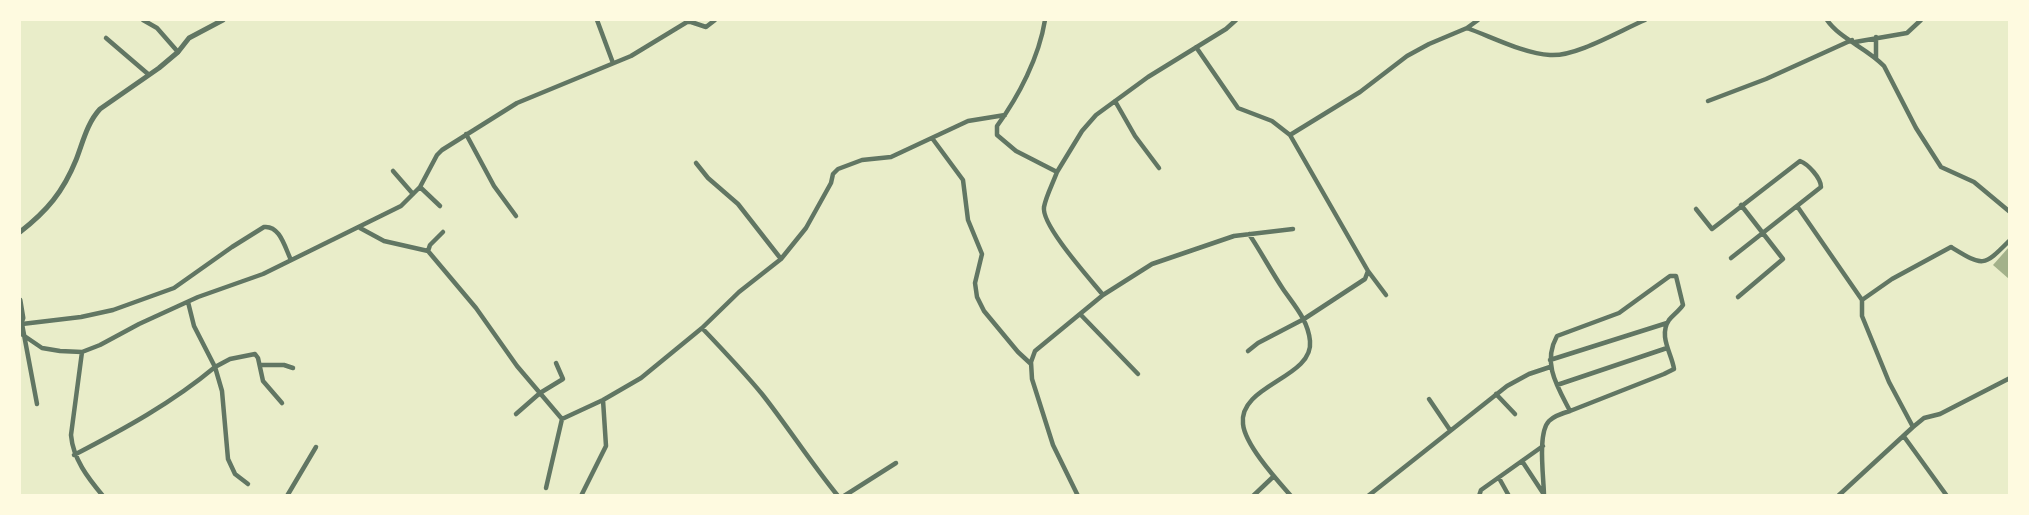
<!DOCTYPE html>
<html>
<head>
<meta charset="utf-8">
<style>
	body { margin:0 }
	#map { position:relative; width:2029px; height:515px; overflow:hidden; background:#e9edc9; font-family:Merriweather,serif }
	canvas { display:block }
	.frame { position:absolute; inset:0; border:21px solid #fefae0; pointer-events:none }
</style>
</head>
<body>
<div id="map">
<canvas width="2029" height="515"></canvas>
<div class="frame"></div>
</div>
<script>
const ctx = document.querySelector('canvas').getContext('2d');
ctx.lineJoin = 'round';
function fill(path, color) { ctx.fillStyle = color; ctx.fill(path, 'evenodd'); }
function strokePath(path, color, width, dash) { ctx.strokeStyle = color; ctx.lineWidth = width; ctx.lineCap = dash ? 'butt' : 'round'; ctx.setLineDash(dash || []); ctx.stroke(path); }
const water = new Path2D(`
	M2009,247V279L1993,265Z`);
const minor = new Path2D(`
	M143,20L157,28L178,52
	M597,20L613,63
	M1045,20C1039,57 1019,96 997,126V135L1016,151L1057,172C1053,183 1046,196 1044,207C1041,225 1090,279 1103,295
	M1827,20C1840,39 1867,48 1884,66L1916,128L1941,167L1974,182L2010,212
	M1467,28C1492,37 1525,54 1550,55C1576,57 1621,30 1645,20
	M1876,37V58
	M106,38L148,74
	M1855,42L1907,33L1921,20
	M1196,47L1238,108L1272,121L1290,135L1368,271L1365,279L1304,319L1258,343L1248,351
	M1115,101L1135,136L1159,168
	M1708,101L1766,79L1852,40
	M466,134L494,186L516,216
	M1290,135L1360,92L1407,56L1429,44L1467,28L1478,20
	M932,138L963,180L968,220L982,254L975,283L977,297L984,311L1018,352L1031,364
	M696,163L708,178L738,204L781,259L739,292L702,328
	M393,171L413,194
	M1057,172L1082,131L1096,115L1148,77L1226,29L1236,20
	M420,187L440,206
	M1797,206L1862,300
	M1696,209L1712,229L1800,161C1808,164 1821,178 1821,187L1731,258
	M360,228L384,241L428,251
	M443,232L430,245L428,251L476,308L517,366L562,419L603,400L641,378L702,328C723,350 743,371 762,394C788,427 811,463 838,496
	M1249,234C1261,252 1271,271 1283,289C1294,305 1308,320 1310,341C1314,378 1238,385 1243,424C1245,445 1277,480 1291,496
	M2010,240C1983,267 1984,267 1951,247L1892,279L1862,300V316L1889,382L1913,427L1924,418L1940,414L2010,378
	M781,259L806,228L831,183L833,174L838,169L862,160L891,157L968,121L1005,115
	M1368,271L1386,295
	M1738,297L1783,259L1741,205
	M1080,314L1138,374
	M20,333L42,348L60,351L82,352L100,345L139,324L198,297L263,274L401,206L420,187L437,155L442,150L517,103L631,56L687,22H691L706,27L715,20
	M82,352L71,435C73,459 88,478 103,496
	M1550,360L1667,323
	M260,365H284L293,368
	M1557,385L1667,348
	M1496,394L1515,414
	M1429,399L1450,430
	M37,404L22,324L81,317L113,310L174,288L232,247L264,227C280,225 285,248 291,260
	M516,414L540,393L563,379L556,363
	M1902,437L1905,438L1947,496
	M74,455C124,429 172,403 215,367L194,326L188,302
	M1522,461L1543,493
	M1499,478L1509,496
	M248,484L235,474L228,459L222,391L215,367L230,359L255,354L258,358L263,381L282,403
	M546,488L562,419
	M287,496L316,447
	M581,496L606,446L603,400
	M844,496L896,463
	M1078,496L1053,445L1032,379L1031,362L1035,351L1103,295L1152,264L1234,236L1293,229
	M1253,496L1274,476
	M1368,496L1507,386L1529,374L1550,367
	M1479,496L1481,490L1543,446
	M1544,496C1544,479 1537,433 1549,421C1554,416 1563,413 1570,411L1664,374L1674,369C1672,354 1658,336 1669,320C1673,315 1679,311 1683,305L1676,276H1670L1619,313L1557,336C1542,363 1557,386 1570,411
	M1838,496L1913,427`);
const tertiary = new Path2D(`
	M20,232C47,211 63,192 76,160C83,142 87,123 100,109L159,68L178,52L189,38L223,20
	M20,300L23,318L20,326`);
fill(water, '#a3b18a');
strokePath(minor, '#617663', 4.5);
strokePath(tertiary, '#617663', 5);
</script>
</body>
</html>
